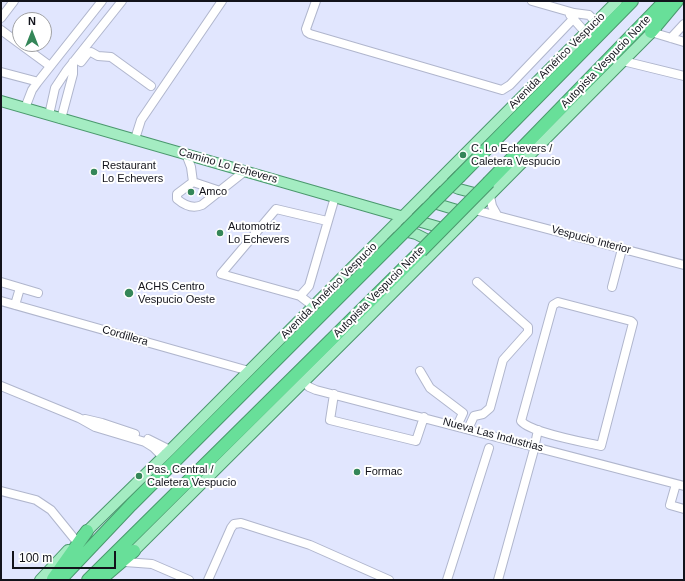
<!DOCTYPE html>
<html>
<head>
<meta charset="utf-8">
<style>
	body { margin:0 }
	#map { position:relative; width:685px; height:581px; overflow:hidden; background:#e1e6fe; font-family:Helvetica,sans-serif }
	canvas { display:block }
	.frame { position:absolute; inset:0; border:2px solid #12131b; pointer-events:none }
	.north { position:absolute; left:12px; top:12px; width:40px; height:40px; box-sizing:border-box; background:#fff; border:1px solid #a0a1a4; border-radius:50%; rotate:0deg; font-size:11px; font-weight:700; line-height:16px; text-align:center; color:#12131b }
	.north::after { content:''; display:block; margin:auto; width:14px; height:18px; background:#348658; clip-path:polygon(50% 0,100% 100%,50% 72%,0 100%) }
	.scale { position:absolute; left:12px; top:551px; width:104px; height:18px; box-sizing:border-box; border:2px solid #12131b; border-top:0; padding-left:5px; font-size:12px; line-height:14px; white-space:nowrap; color:#12131b; -webkit-text-stroke:3px #fff; paint-order:stroke }
</style>
</head>
<body>
<div id="map">
<canvas width="685" height="581"></canvas>
<div class="frame"></div>
<div class="north">N</div>
<div class="scale">100 m</div>
</div>
<script>
const ctx = document.querySelector('canvas').getContext('2d');
ctx.lineJoin = 'round';
function strokePath(path, color, width, dash) { ctx.strokeStyle = color; ctx.lineWidth = width; ctx.lineCap = dash ? 'butt' : 'round'; ctx.setLineDash(dash || []); ctx.stroke(path); }
function label(font, color, halo, rows, align = 'center') {
  ctx.font = font + ' Helvetica,sans-serif'; ctx.lineWidth = 4; ctx.setLineDash([]); ctx.textBaseline = 'middle'; ctx.strokeStyle = halo; ctx.fillStyle = color; for (const [text, x, y, turn = 0] of rows) {
    ctx.save(); ctx.translate(x, y); ctx.rotate((+turn || 0) * Math.PI / 180); ctx.textAlign = isNaN(turn) ? turn : align; if (halo) ctx.strokeText(text, 0, 0); ctx.fillText(text, 0, 0); ctx.restore();
  }
}
const minor = new Path2D(`
	M316,1L306,29L307,32L310,34L502,90L510,85L573,19
	M532,1L574,13L589,15L596,22
	M570,15L585,32
	M1,18L14,1
	M1,30L20,44
	M651,32L684,42
	M671,38L684,24
	M20,44L50,66
	M76,59L81,62L88,53L91,52L98,56L111,57L151,86
	M623,61L684,76
	M1,72L35,81L37,83L32,90L25,108
	M37,83L102,1
	M49,115L55,88L67,70L122,1
	M61,119L73,74V62
	M135,139L141,120L222,1
	M186,154L191,167L193,182L177,194V199C184,205 193,209 202,205L245,171
	M193,182L220,191
	M490,196L492,206L497,215
	M475,210L684,265
	M1,282L38,293
	M612,287L622,249
	M300,296L221,274L276,209L327,221
	M1,301L249,371
	M558,302L631,321L633,323L601,446C584,442 531,433 521,421L553,305Z
	M15,305L20,288
	M313,306L300,296L309,286L335,197
	M420,371L430,388L463,413L457,426
	M304,382L309,387L316,390L684,486
	M1,386L79,418L95,427L145,442L153,447L163,457
	M334,394L330,420L416,441L424,417
	M85,419L102,423L135,434
	M468,429L474,416L483,414L490,408L503,360L528,332V327L477,282
	M148,439L170,450
	M676,484L670,505L684,509
	M1,491L36,500L51,510L77,542
	M125,562L152,564L189,580
	M208,580L231,528L234,524L241,523L310,545L389,580
	M447,580L489,448
	M498,580L535,446V444L538,430`);
const major = new Path2D(`
	M1,101L449,230
	M444,183L459,189L482,195
	M427,201L467,213
	M399,230L416,234L436,244
	M82,536L170,450L617,1
	M129,556L362,324L656,28
	M40,580L68,550`);
const highway = new Path2D(`
	M651,32L677,1
	M460,176L632,1
	M489,182L665,1
	M53,579L87,531
	M60,580L131,505L392,244
	M88,580L421,251
	M100,580L134,551`);
const highwayBridge = new Path2D(`
	M392,244L460,176
	M421,251L489,182`);
const markers = [
	[463,155,4,"#348658"],
	[94,172,4,"#348658"],
	[191,192,4,"#348658"],
	[220,233,4,"#348658"],
	[129,293,5,"#348658"],
	[357,472,4,"#348658"],
	[139,476,4,"#348658"]
];
const streetNames = [
	["Avenida Américo Vespucio",557,61,-45],
	["Autopista Vespucio Norte",606,62,-46],
	["Camino Lo Echevers",228,166,16],
	["Vespucio Interior",591,240,15],
	["Avenida Américo Vespucio",329,291,-45],
	["Autopista Vespucio Norte",379,292,-45],
	["Cordillera",125,336,16],
	["Nueva Las Industrias",493,435,15]
];
const poiNames = [
	["C. Lo Echevers /",471,149],
	["Caletera Vespucio",471,162],
	["Restaurant",102,166],
	["Lo Echevers",102,179],
	["Amco",199,192],
	["Automotriz",228,227],
	["Lo Echevers",228,240],
	["ACHS Centro",138,287],
	["Vespucio Oeste",138,300],
	["Pas. Central /",147,470],
	["Caletera Vespucio",147,483],
	["Formac",365,472]
];
strokePath(minor, '#b0b6cd', 10);
strokePath(major, '#4a986d', 12);
strokePath(highway, '#4a986d', 14);
strokePath(minor, '#fff', 8);
strokePath(major, '#a4ecc2', 10);
strokePath(highway, '#68df99', 12);
strokePath(highwayBridge, '#4a986d', 14, []);
strokePath(highwayBridge, '#68df99', 12);
for (const [x, y, r, color] of markers) { const dot = new Path2D(); dot.arc(x, y, r, 0, 2 * Math.PI); ctx.fillStyle = color; ctx.fill(dot); strokePath(dot, '#fff', 1.5); }
label('11px', '#12131b', '#fff', streetNames);
label('11px', '#12131b', '#fff', poiNames, 'left');
</script>
</body>
</html>
